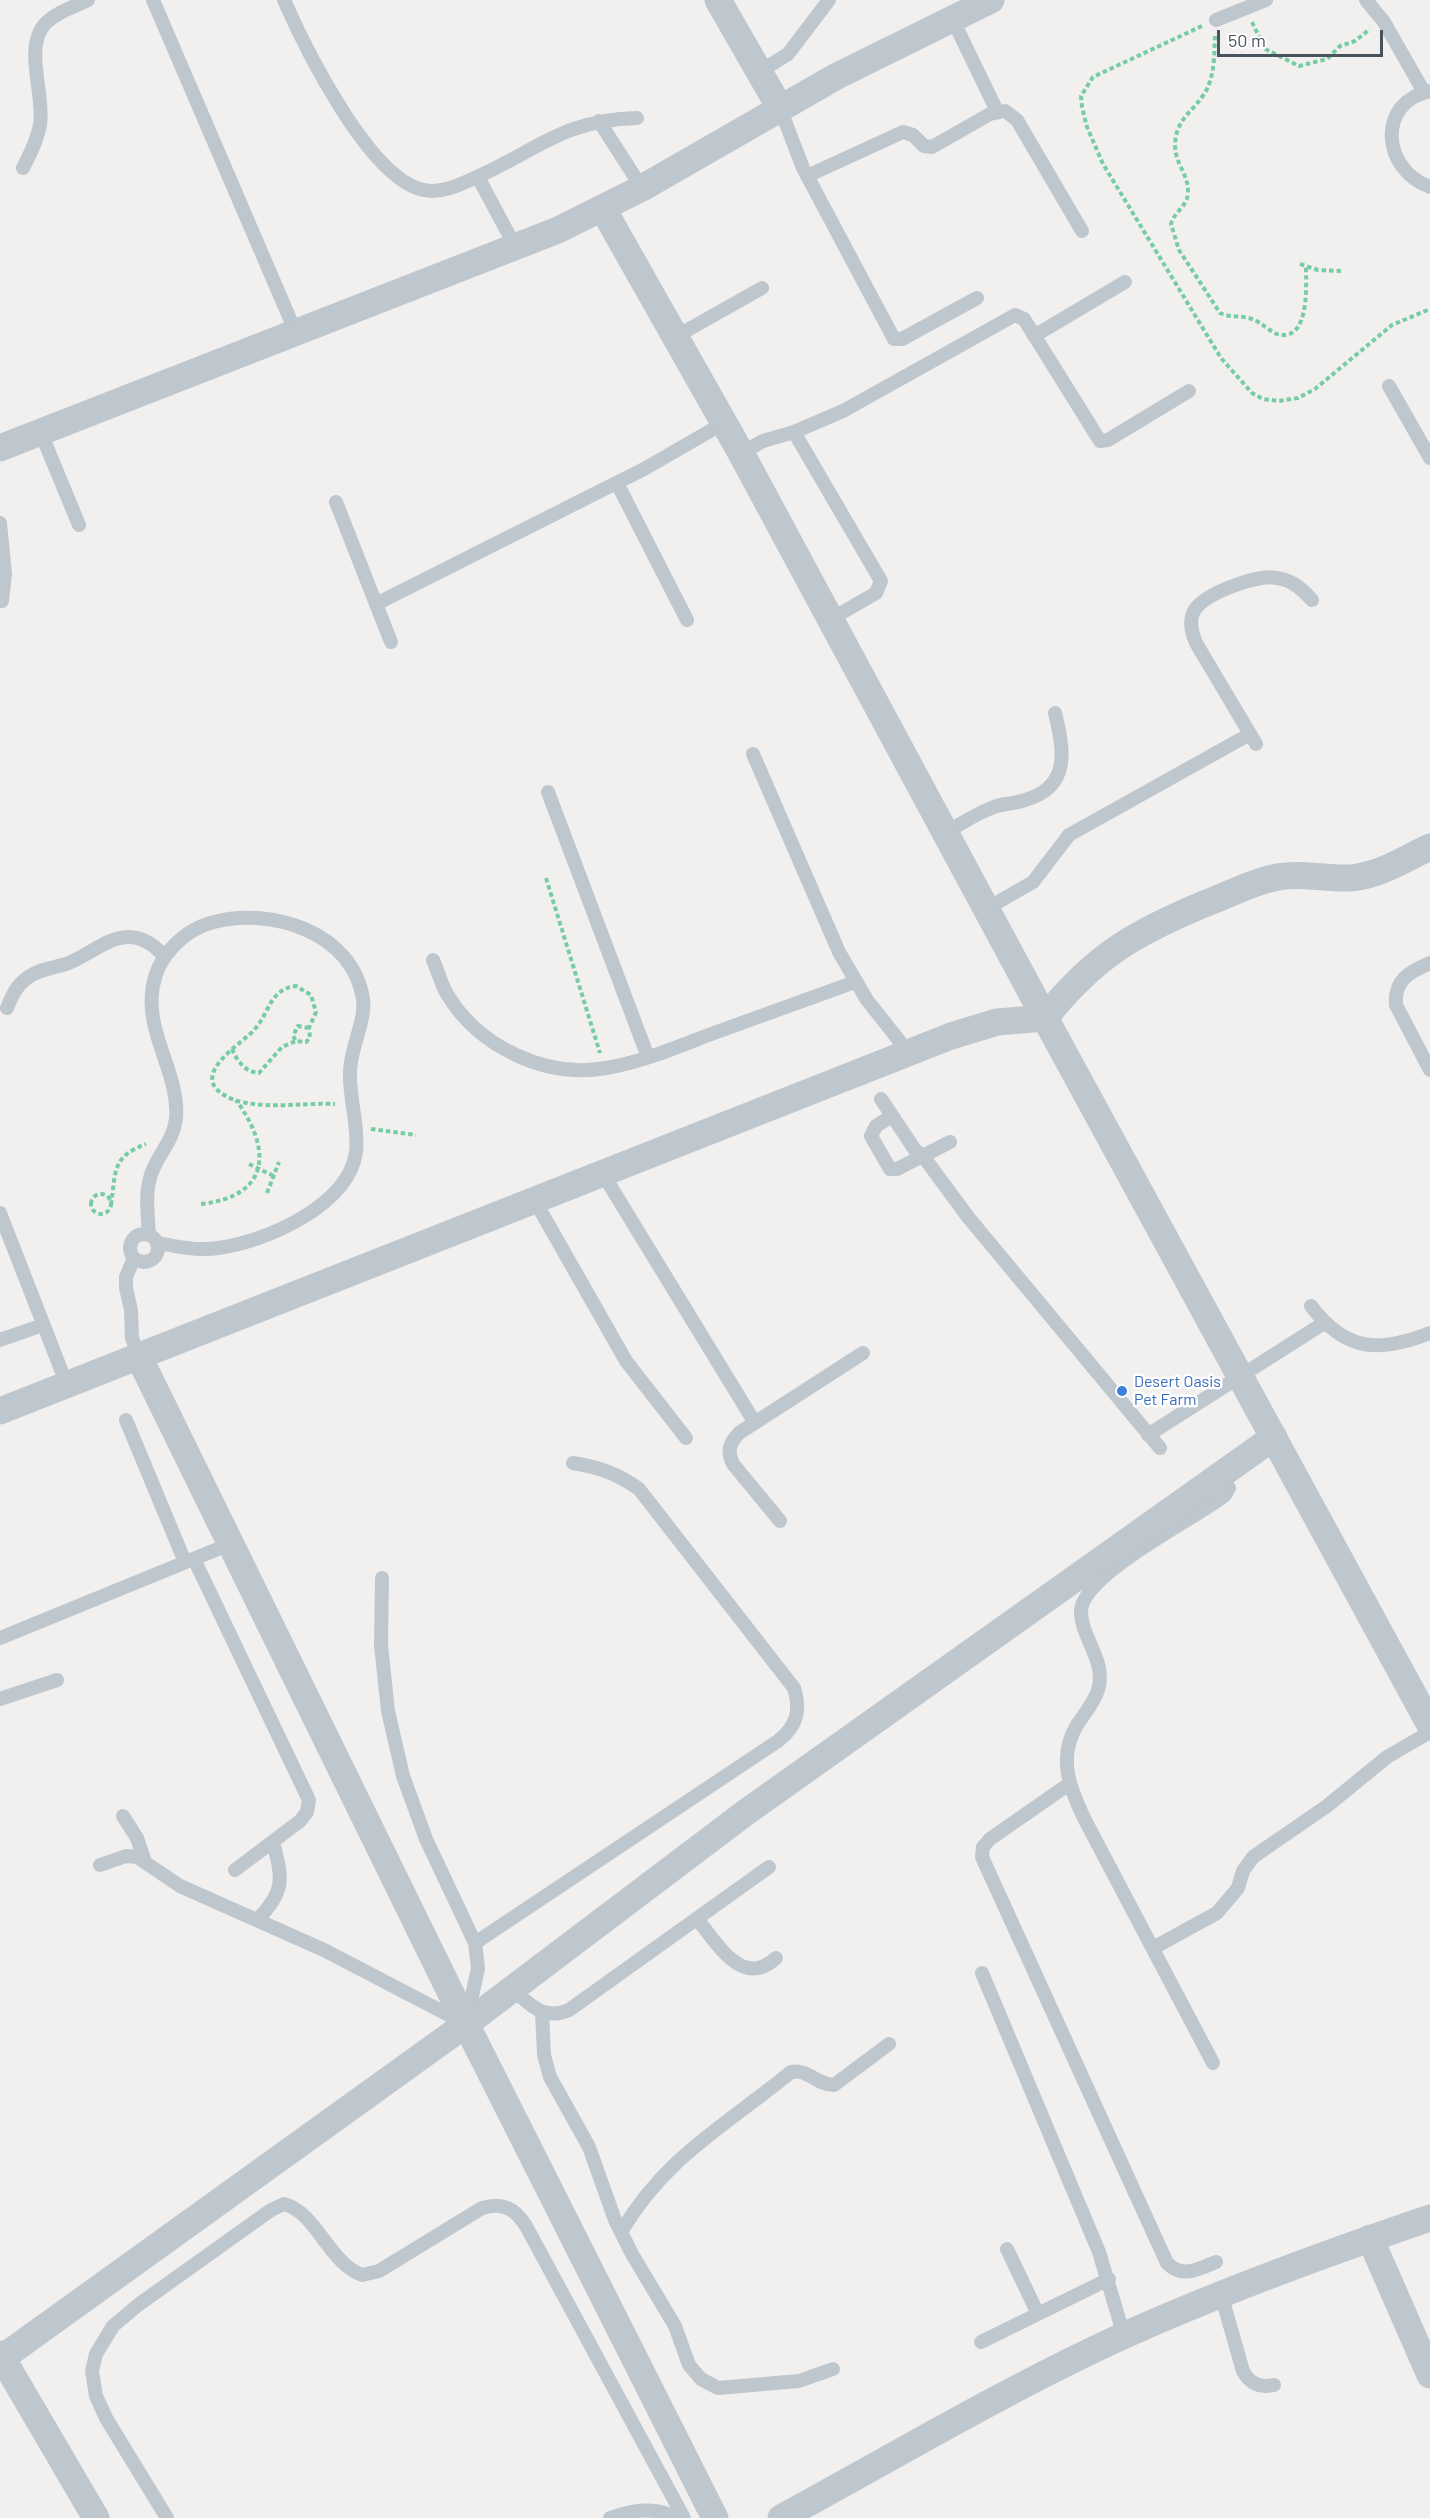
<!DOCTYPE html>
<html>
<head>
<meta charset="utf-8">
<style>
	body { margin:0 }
	#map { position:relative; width:1430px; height:2518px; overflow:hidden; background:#f2efef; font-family:Barlow,sans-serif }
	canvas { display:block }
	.scale { position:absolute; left:1217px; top:30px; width:166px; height:27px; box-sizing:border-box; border:3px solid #48535d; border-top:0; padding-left:8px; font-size:18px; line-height:21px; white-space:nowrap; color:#48535d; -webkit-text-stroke:4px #fff; paint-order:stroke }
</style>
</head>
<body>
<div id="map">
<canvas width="1430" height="2518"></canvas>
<div class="scale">50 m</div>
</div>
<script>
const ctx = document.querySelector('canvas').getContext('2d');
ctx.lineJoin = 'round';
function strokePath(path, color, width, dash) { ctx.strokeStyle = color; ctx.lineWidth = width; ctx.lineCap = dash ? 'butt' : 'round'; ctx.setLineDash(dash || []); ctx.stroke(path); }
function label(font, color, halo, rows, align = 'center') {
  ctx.font = font + ' Barlow,sans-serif'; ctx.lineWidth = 5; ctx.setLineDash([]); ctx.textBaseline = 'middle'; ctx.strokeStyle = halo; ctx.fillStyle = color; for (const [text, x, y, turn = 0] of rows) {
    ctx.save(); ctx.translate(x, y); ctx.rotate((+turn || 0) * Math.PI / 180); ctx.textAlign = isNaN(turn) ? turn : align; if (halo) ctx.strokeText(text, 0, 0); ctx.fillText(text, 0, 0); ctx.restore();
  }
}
const path = new Path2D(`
	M1252,22L1265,49L1299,66L1327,59L1340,46L1355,41L1370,29
	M1202,26L1093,77L1081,96L1082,107L1087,127L1103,164L1221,358L1252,393L1263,399L1279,401L1298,398L1315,389L1392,325L1430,309
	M1215,36C1214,55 1215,78 1204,94C1194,110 1180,117 1176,136C1171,163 1189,171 1188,193C1187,207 1174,212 1171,224L1179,250L1220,313C1230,318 1241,315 1252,319C1262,322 1271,334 1281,335C1310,338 1306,284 1306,266
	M1300,264L1318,270L1341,271
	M546,878L600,1053
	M309,1028L298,1026L293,1036L296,1041L306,1042L310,1038L309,1028L316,1012L311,995L296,986C269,989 270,1013 254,1030C243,1043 192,1072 221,1093C249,1113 303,1102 335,1104
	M232,1049C237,1061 245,1072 259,1073L282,1047L296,1041
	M371,1129L416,1135
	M249,1164L274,1176
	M267,1193L279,1162
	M91 1204a10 10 0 1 1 20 0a10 10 0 1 1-20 0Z
	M201,1204C271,1196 272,1149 236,1100
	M111,1205C116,1172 111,1157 146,1144`);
const lane = new Path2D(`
	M153,0L296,333
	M284,0C305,48 370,180 424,190C442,194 461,184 477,177C539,149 564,120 637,118
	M1366,0L1384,22L1424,92
	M952,18L997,111
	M1216,20L1266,0
	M759,72L788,54L829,0
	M1430,91C1377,102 1381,169 1430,187
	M780,108L803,168L894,339H902L977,298
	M599,121L642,188
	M23,168C30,154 37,141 40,125C45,96 24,49 44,25C54,13 74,7 88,0
	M807,176L903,132L913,135L924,146L932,147L990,114L1005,111L1017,120L1082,231
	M478,177L516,248
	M1034,336L1125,282
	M675,337L762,288
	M1389,386L1430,458
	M794,432L881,581L876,593L831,619
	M41,433L79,525
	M741,453L763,441L794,432L843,411L1015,315L1024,319L1100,441L1108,440L1189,391
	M617,483L687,620
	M336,502L391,642
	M0,523L5,574L2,601
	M376,604L644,469L724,423
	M1256,744L1196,643C1191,631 1188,618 1196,608C1209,592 1258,574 1277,578C1292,580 1302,589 1312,600
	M753,754L839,952L867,1000L909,1053
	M548,792L648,1057
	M945,833C961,824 977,813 994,807C1004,803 1015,804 1025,800C1071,787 1064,750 1055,713
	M986,909L1033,882L1069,835L1250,734
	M433,960C438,971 441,984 447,994C478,1046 545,1079 606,1068C643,1062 679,1046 714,1033C761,1016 808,999 855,982
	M1430,963C1409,972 1394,980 1396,1005L1430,1070
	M7,1008C12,996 16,986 27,978C38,969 54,968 66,964C87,957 108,936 130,937C145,938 155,946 165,957
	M881,1099L915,1150L923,1156L968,1217L1160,1448
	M892,1116L876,1126L871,1136L890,1169H897L950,1142
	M603,1174L755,1423
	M535,1201L626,1361L686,1438
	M0,1213L67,1385
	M130 1248a14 14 0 1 1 28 0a14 14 0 1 1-28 0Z
	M149,1235C148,1216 145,1196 150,1178C155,1157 173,1143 176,1119C180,1073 144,1033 153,986C158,955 185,929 214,922C271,907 353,932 363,999C366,1021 350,1049 350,1072C349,1099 359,1125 356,1152C349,1205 266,1242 218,1248C198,1251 178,1247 158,1243
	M134,1258L126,1277V1288L131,1310L132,1338L139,1357
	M1311,1306C1346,1352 1379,1353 1430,1333
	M0,1340L43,1325
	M126,1420L185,1562
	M1148,1435L1324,1323
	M780,1521L733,1464C727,1451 729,1444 739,1433L863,1353
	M194,1559L309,1800L307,1812L300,1821L235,1870
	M0,1638L230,1544
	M0,1699L57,1680
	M1069,1784L990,1839L983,1847L982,1857L1167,2263C1183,2279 1198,2269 1216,2262
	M123,1816L137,1838L145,1862
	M100,1865L126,1856L137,1857L180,1886L324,1950L466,2024L478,1968L475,1943L426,1839L403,1776L388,1711L381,1645L382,1578
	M697,1919C718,1944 742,1989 776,1958
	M257,1920C285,1892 283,1879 273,1842
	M475,1943L778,1741C797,1726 801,1711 794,1688L639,1489C618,1474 599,1467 573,1463
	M1153,1948L1217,1913L1238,1888L1243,1871L1253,1857L1327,1806L1387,1757L1430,1732
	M982,1973L1099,2252L1124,2336
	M512,1989C531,2005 543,2021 569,2010L769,1867
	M542,2012L544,2055L550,2077L589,2147L615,2220L632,2254L675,2326L689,2365L701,2379L718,2388L799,2381L833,2369
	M1213,2063L1085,1820C1070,1789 1057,1758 1077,1725C1084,1714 1094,1703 1098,1690C1107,1660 1081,1639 1081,1611C1082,1574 1197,1518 1225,1495L1229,1488L1220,1475
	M621,2232C666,2156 725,2126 791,2072C807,2068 817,2085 834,2085L889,2044
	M1007,2249L1038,2314
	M1221,2294L1243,2371C1250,2384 1260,2388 1274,2385
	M981,2342L1109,2279
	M167,2518L106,2418L96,2396L92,2371L96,2354L113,2326L138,2305L271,2210L284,2204C315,2211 330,2264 362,2275L379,2271L482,2208C502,2202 515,2208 526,2226L684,2518
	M610,2518C633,2510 655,2506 677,2518`);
const street = new Path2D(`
	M718,0L780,108
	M603,209L741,453L1045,1018L1430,1725
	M0,448L558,230L642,188L837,76L991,0
	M139,1357L466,2024L715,2518
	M0,1411L951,1036L997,1022L1045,1018C1095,955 1136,932 1209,902C1230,894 1251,883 1273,878C1299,872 1324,879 1350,878C1379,876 1404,859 1430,847
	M1370,2238L1430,2375
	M0,2354L96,2518
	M2,2358L466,2024L745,1813L1274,1437
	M781,2518C895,2456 1007,2389 1125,2335C1225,2290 1327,2253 1430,2218`);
const markers = [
	[1122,1391,6,"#3f7fe0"]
];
const shopNames = [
	["Desert Oasis",1134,1382],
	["Pet Farm",1134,1400]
];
strokePath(path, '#77cda3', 4, [4.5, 3]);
strokePath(lane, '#bec7ce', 14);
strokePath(street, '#bec7ce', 27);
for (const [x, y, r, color] of markers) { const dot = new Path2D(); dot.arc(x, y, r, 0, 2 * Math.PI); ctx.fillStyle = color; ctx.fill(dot); strokePath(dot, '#fff', 2); }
label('16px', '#366cbe', '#fff', shopNames, 'left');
</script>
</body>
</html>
